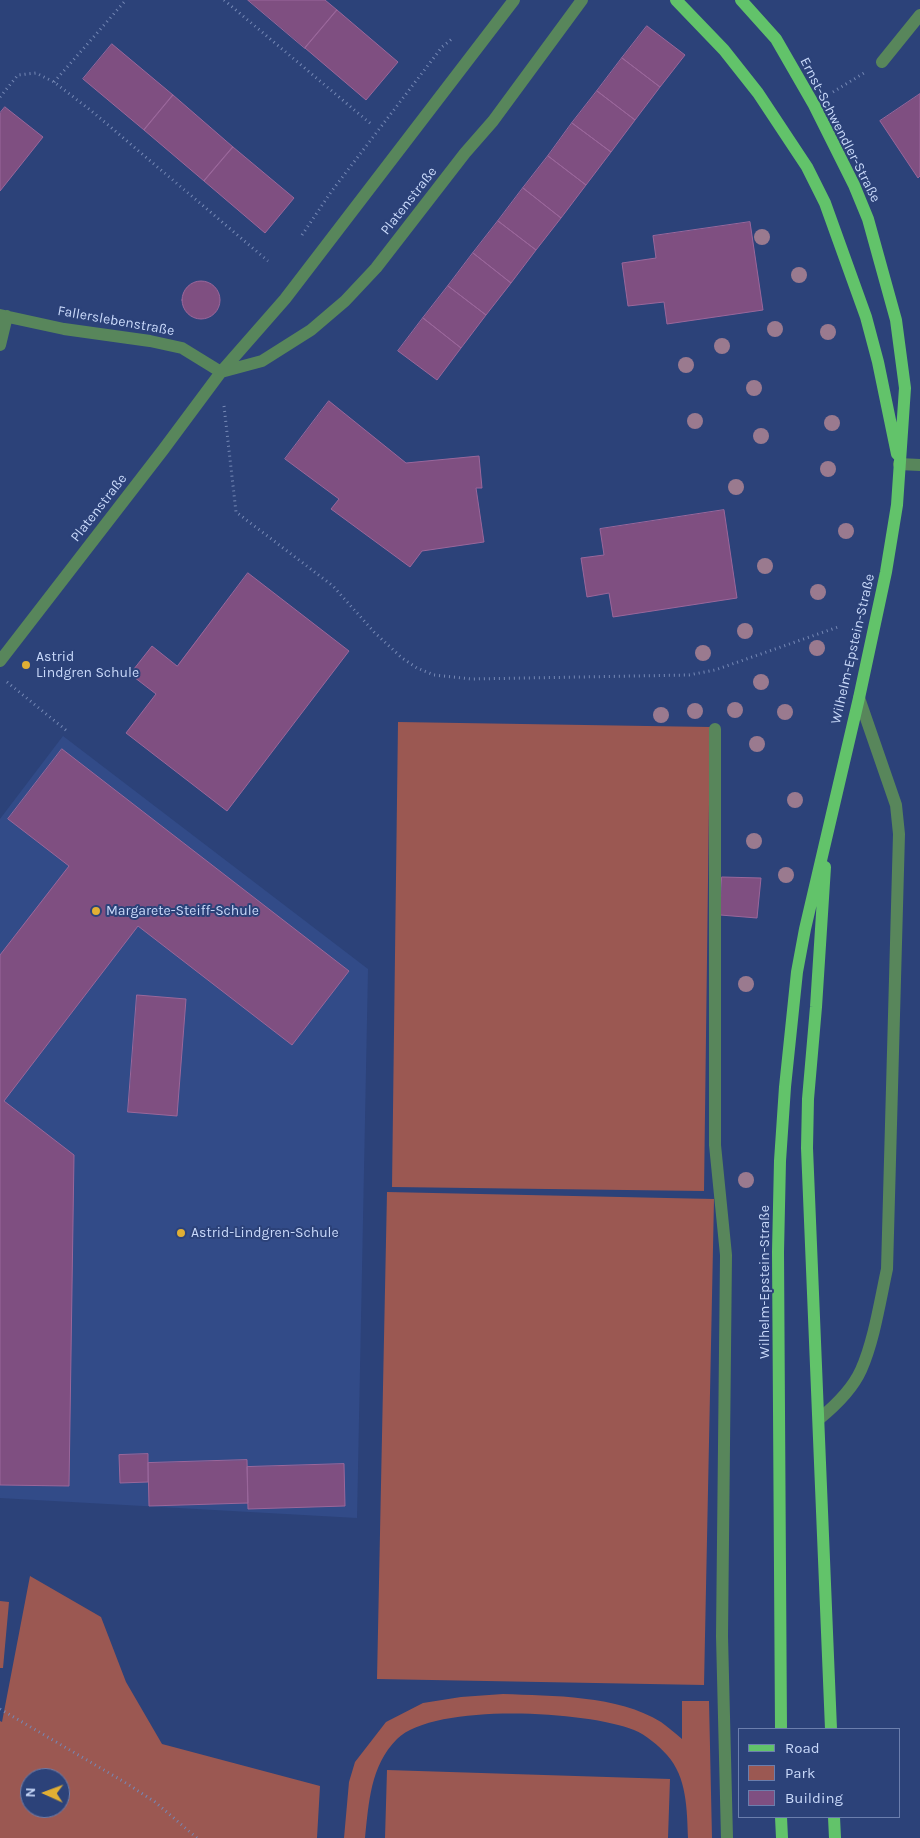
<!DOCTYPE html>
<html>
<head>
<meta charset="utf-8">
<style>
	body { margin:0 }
	#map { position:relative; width:920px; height:1838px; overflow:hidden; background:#2c4279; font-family:Karla,sans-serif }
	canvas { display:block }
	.legend { position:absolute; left:738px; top:1728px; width:162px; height:90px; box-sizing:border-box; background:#2c4279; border:1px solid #6b7ead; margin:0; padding:6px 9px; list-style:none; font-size:15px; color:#c9d9fa }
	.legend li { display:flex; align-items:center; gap:10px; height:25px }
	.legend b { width:25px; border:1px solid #6b7ead }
	.north { position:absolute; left:20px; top:1768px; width:50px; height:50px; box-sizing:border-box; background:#2c4279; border:1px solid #6b7ead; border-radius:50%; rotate:272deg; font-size:14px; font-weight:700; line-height:20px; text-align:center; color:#c9d9fa }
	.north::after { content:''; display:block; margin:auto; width:18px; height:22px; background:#e1af34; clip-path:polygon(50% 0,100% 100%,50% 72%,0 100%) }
</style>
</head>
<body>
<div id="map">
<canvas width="920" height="1838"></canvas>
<ul class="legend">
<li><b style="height:6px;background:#62c36a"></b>Road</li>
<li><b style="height:14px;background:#9b5852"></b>Park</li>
<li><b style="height:14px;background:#7f4f81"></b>Building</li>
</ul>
<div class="north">N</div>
</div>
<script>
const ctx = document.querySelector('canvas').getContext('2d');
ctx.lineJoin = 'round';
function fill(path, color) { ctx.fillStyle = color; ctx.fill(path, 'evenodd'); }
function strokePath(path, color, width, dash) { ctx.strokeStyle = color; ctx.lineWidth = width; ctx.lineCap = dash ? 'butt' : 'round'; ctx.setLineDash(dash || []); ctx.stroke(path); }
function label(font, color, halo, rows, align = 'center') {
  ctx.font = font + ' Karla,sans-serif'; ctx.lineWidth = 4; ctx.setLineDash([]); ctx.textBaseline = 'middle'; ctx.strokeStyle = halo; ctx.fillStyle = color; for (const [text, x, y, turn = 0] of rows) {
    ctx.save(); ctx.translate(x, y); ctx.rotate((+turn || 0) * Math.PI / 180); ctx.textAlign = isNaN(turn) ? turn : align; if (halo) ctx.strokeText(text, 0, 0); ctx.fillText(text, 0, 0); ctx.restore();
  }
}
const built = new Path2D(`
	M63,736L368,969L357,1518L0,1498V819Z`);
const green = new Path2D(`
	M398,722L710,727L704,1191L392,1187Z
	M387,1192L714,1199L704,1685L377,1679Z
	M30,1576L101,1617L126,1682L162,1744L320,1786L317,1838H0V1721L2,1722ZM30,1778H60V1808H30Z
	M0,1601L9,1602L3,1668H0Z
	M503,1694C552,1696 618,1695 661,1722C668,1727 675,1733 682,1739V1701H709L712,1838H688C687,1810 687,1777 667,1755C658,1745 646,1735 634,1730C587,1711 435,1702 397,1739C370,1766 369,1803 365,1838H344L349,1782L355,1762L386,1722L423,1703L461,1697Z
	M387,1770L670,1779L668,1838H385Z`);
const building = new Path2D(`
	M248,0H325L337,10L305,48Z
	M337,10L398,62L366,100L305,48Z
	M647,26L685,55L660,87L622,58Z
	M112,44L173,95L144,130L83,79Z
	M622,58L660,87L635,120L597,91Z
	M597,91L635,120L611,152L572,123Z
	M920,94V176L918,178L880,121Z
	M173,95L233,147L204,181L144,130Z
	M5,107L43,137L0,191V113Z
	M572,123L611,152L586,185L548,156Z
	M233,147L294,198L265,233L204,181Z
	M548,156L586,185L561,218L523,188Z
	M523,188L561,218L536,250L498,221Z
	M498,221L536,250L511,283L473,253Z
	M750,222L763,310L667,324L664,302L628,306L622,263L656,258L653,236Z
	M473,253L511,283L486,315L448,286Z
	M182 300a19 19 0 1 1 38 0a19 19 0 1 1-38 0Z
	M448,286L486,315L461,348L423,318Z
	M423,318L461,348L437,380L398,351Z
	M329,401L406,463L479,456L482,488H476L484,542L422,551L410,567L331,509L339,499L285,459Z
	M724,510L737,598L613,617L609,593L587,597L581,558L604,555L600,529Z
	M248,573L349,651L227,811L126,733L156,694L130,674L152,646L177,666Z
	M62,749L349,971L292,1045L138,926L4,1101L74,1155L69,1486L0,1485V955L69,866L8,819Z
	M722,877L761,878L757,918L720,915Z
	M137,995L186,999L177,1116L128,1112Z
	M148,1454V1482L120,1483L119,1455Z
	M247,1460L248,1503L149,1506L148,1463Z
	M344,1464L345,1506L248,1509L247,1467Z`);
const path = new Path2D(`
	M224,0L371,124
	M54,82L126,0
	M833,92L864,73
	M0,97L18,75L36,73L54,82L94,113L268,261
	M302,235L331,192L442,47L453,38
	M224,406L236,512L333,586L374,632L402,658L417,668L434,675L472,679L689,675L715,670L838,627
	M7,682L67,731
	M0,1709L126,1783L155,1802L197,1838`);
const minor = new Path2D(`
	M882,62L920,15
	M0,315L64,329L150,341L182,348L221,372
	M0,345L7,316
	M221,372L262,361L311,330L345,301L376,268L465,153L493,121L582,0
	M899,464L920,465
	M0,661L163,450L221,372L285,299L514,0
	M715,729V1145L726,1255L722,1636L727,1838
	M819,1419C835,1406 852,1390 861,1370C874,1341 880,1301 887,1269L899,834L896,805L859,698`);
const major = new Path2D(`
	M676,0L724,50L758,93L807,167L825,203L866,317L878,362L897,454
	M741,0L776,39L814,105L854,185L868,219L896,320L905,388L897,505L886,572L859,698L805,929L797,972L785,1087L780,1161L778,1252L781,1729
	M825,867L816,1007L808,1099L807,1148L831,1729
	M781,1817L782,1838
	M834,1817L835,1838`);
const trees = [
	[762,237],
	[799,275],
	[775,329],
	[828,332],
	[722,346],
	[686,365],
	[754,388],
	[695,421],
	[832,423],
	[761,436],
	[828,469],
	[736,487],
	[846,531],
	[765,566],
	[818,592],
	[745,631],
	[817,648],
	[703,653],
	[761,682],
	[735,710],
	[695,711],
	[785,712],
	[661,715],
	[757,744],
	[795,800],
	[754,841],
	[786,875],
	[746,984],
	[746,1180]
];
const markers = [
	[26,665,5,"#e1af34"],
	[96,911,5,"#e1af34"],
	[181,1233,5,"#e1af34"]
];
const streetNames = [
	["Ernst-Schwendler-Straße",840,130,63],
	["Platenstraße",409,201,-52],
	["Fallerslebenstraße",116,321,10],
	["Platenstraße",99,508,-52],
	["Wilhelm-Epstein-Straße",853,649,-77],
	["Wilhelm-Epstein-Straße",765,1282,-90]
];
const poiNames = [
	["Astrid",36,657],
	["Lindgren Schule",36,673],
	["Margarete-Steiff-Schule",106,911],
	["Astrid-Lindgren-Schule",191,1233]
];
fill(built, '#324b88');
fill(green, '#9b5852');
fill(building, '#7f4f81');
strokePath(building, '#9a679b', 1);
strokePath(path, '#7689b6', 3, [1, 4]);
strokePath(minor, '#58865b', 12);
strokePath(major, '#62c36a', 12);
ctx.fillStyle = '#9a7a8f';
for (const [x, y] of trees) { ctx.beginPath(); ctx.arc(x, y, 8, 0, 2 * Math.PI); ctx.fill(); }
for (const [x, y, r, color] of markers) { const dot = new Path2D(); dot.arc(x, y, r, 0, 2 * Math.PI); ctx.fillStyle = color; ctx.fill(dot); strokePath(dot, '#2c4279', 2); }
label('14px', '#c9d9fa', '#2c4279', streetNames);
label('14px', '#c9d9fa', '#2c4279', poiNames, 'left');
</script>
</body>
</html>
